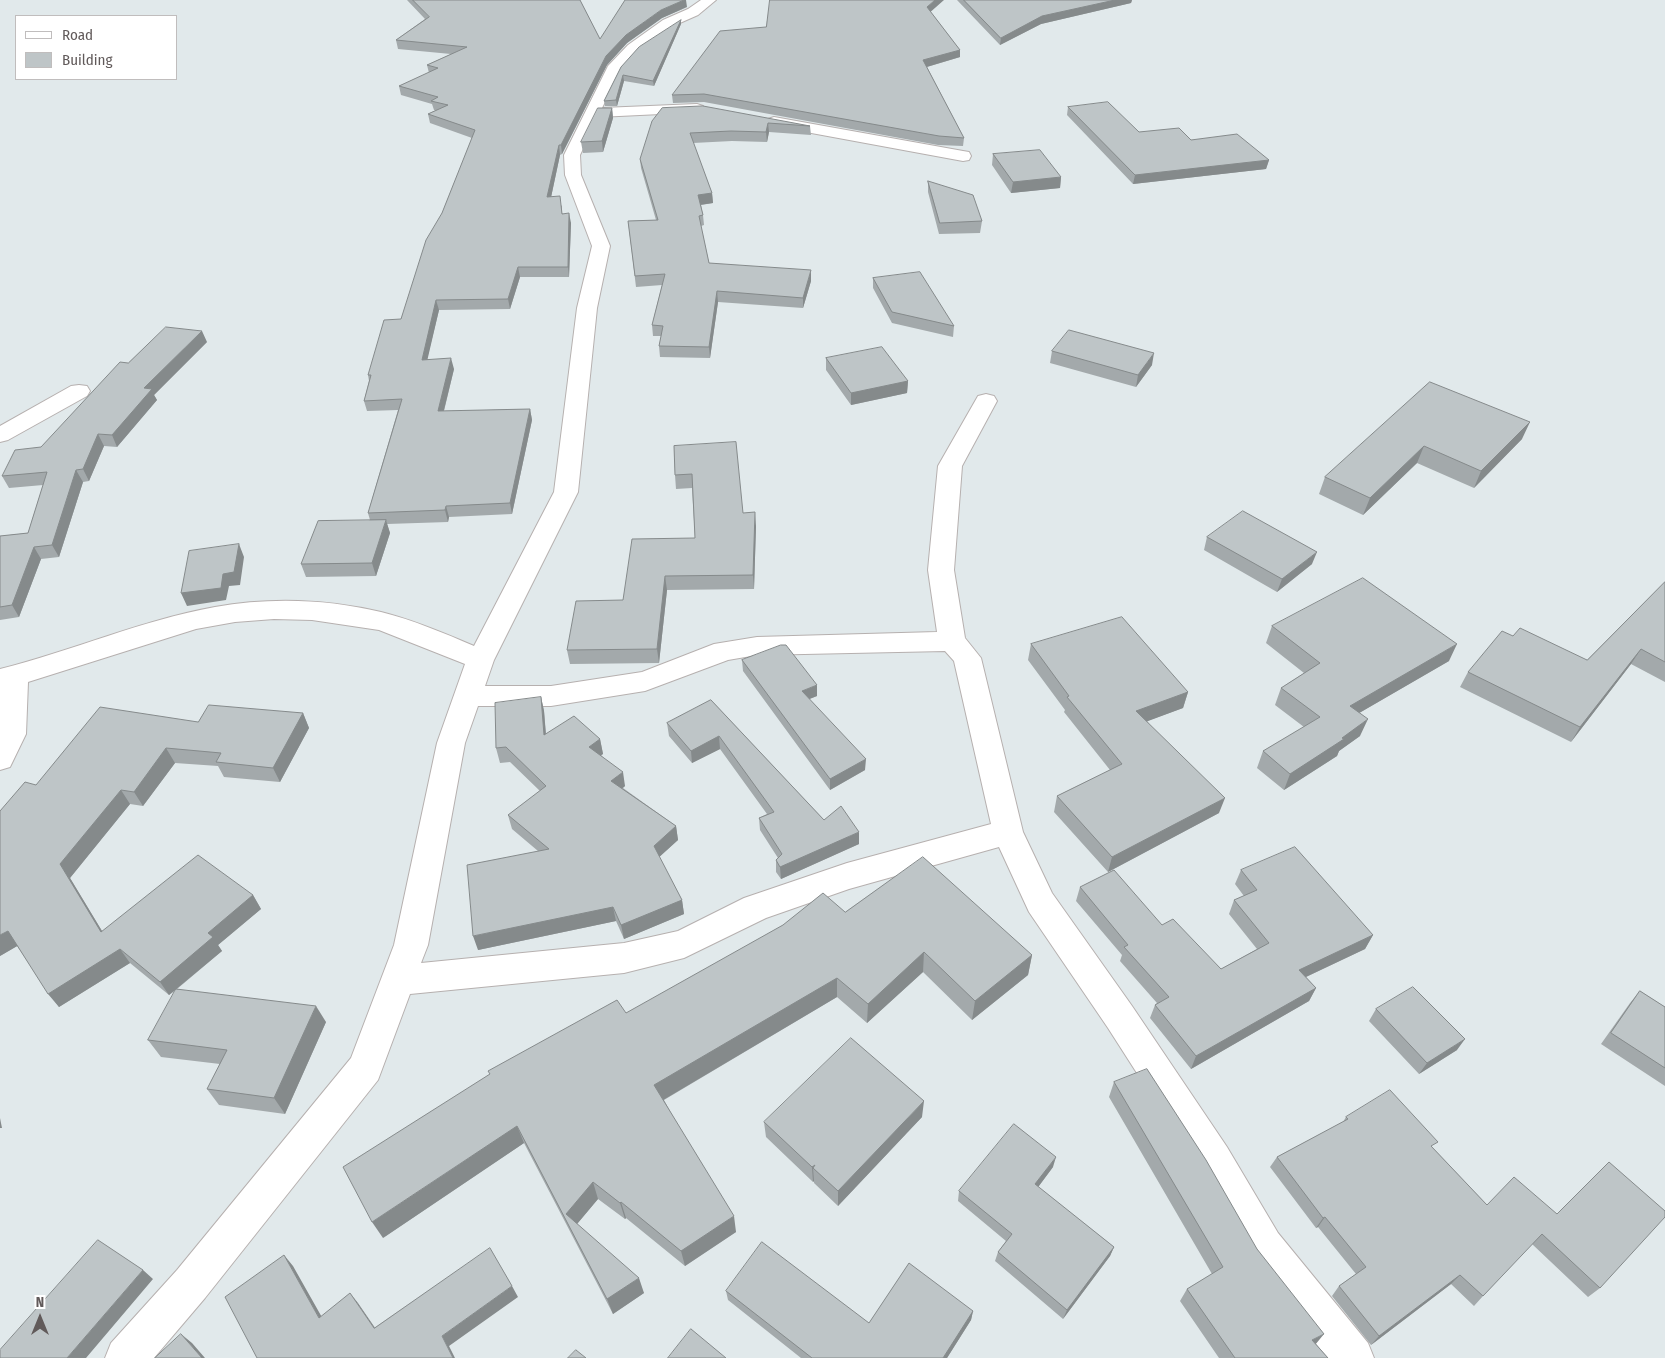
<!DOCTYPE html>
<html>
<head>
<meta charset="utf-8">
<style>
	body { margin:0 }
	#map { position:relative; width:1665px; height:1358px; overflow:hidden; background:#e1e9eb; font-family:"Fira Sans Condensed",sans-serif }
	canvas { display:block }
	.legend { position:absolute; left:15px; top:15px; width:162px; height:65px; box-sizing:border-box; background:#fff; border:1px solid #c0bdbd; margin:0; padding:6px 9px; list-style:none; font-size:15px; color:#615a5a }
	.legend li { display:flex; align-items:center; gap:10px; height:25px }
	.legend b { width:25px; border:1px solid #c0bdbd }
	.north { position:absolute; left:15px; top:1293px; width:50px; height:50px; -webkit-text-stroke:4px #fff; paint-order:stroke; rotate:0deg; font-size:14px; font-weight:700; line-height:20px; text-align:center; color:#615a5a }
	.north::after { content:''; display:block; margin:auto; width:18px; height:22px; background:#615a5a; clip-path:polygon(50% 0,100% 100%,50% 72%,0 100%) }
</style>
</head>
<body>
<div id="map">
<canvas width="1665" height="1358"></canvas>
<ul class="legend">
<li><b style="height:6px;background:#fff"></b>Road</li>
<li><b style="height:14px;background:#bec5c7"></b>Building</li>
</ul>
<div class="north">N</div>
</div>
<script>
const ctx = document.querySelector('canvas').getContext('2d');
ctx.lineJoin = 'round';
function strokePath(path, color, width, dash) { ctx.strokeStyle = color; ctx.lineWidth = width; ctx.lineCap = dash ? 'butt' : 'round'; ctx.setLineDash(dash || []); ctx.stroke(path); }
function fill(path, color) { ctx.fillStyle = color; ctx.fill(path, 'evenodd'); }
const street = new Path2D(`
	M701,0H716L698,15L673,26L638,51L620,71L602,108L697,104L703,106L705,109L703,112L598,117L580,155L581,175L610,246L597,308L578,492L494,660L485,686H551L642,672L714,644L757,637L937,632L928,570L938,466L978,396L986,394L994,396L997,401L962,466L954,570L965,638L981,658L1023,832L1052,893L1132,1006L1227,1147L1278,1233L1368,1343L1374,1358H1327L1250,1261L1201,1173L1108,1028L1029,912L999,847L849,889L766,918L684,958L624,973L410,994L378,1080L205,1298L154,1358H105L111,1343L177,1270L351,1058L394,945L437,743L465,664L379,630L312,620L274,619L235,622L196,629L28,682L26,734L10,767L0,770V669C72,651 142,620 215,607C269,597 328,599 381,612C413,620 444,633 474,646L554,492L577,308L592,246L565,175L564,155L608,66L628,45L663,20L688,9ZM945,651L954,661L991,824L847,863L744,898L678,931L624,943L421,963L428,945L465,743L478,706H551L645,691L728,660L757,655Z
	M774,117L963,151L969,152L971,156L969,160L963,161L768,125L766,122L768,119Z
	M79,385L87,386L90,391L87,396L8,440L0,442V426L71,386Z`);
const wall = new Path2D(`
	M407,0H580L600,39L687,7L662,18L627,43L607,65L562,154L560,155L551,197L562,206V213L571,223L569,277H520L510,309L439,310L427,359L454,369L444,411L530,409L532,420L512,514L449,517L448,522L387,524L390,533L376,576L306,577L301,564L370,520L368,513L398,410L367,411L364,401L369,381L368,375L401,319L442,213L472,138L430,123L428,114L436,110H434L432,104L401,95L399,86L429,73L427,65L451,54L398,49L396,40L425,19Z
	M957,0H1132L1131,3L1041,24L1000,45Z
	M930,11L960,50V57L927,67L964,138L963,146L938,145L704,102L673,103L672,95L766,27Z
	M681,20V24L654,86L624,81L617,106H605L604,101L621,67Z
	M1068,107L1139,132L1191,140L1269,160L1266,169L1133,184L1067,115Z
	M612,108L613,118L603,152L583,153L581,142Z
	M662,108L810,126L811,135L769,132L767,142L732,141L693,143L712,193L713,203L701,205L703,215L704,225L701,226L709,263L811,281L803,308L718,302L710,358L660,357L659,346L661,336H653L652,325L662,285L636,287L628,221L656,220L641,168L640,159Z
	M993,154L1061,177L1060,188L1011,193L992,165Z
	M928,181L982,221L980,233L939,234L928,192Z
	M873,278L954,326L953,337L892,323L873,288Z
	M207,342L154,395L157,400L117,447L104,446L89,481L83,482L59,557L41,559L19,617L0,620V536L28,533L43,485L9,488L2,476L41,447L128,363Z
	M1052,351L1152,365L1136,387L1050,363Z
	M826,358L908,381L907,393L851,405L826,370Z
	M1430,382L1522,439L1474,488L1417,463L1363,515L1319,494L1325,477Z
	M674,446L756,526L754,589L667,590L659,663L570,664L567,650L695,538L692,488L676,489L675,475Z
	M1207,537L1312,564L1277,592L1204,550Z
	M1665,582V682L1631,664L1571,742L1460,687L1468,672L1513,636L1587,660Z
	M1272,626L1449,661L1359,713L1360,736L1339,751L1337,756L1284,790L1257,768L1263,751L1304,727L1275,705L1281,688L1304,673L1266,643Z
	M1031,644L1188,692L1183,708L1147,721L1219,813L1108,872L1054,812L1057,796L1110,770L1064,712L1065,710L1028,660Z
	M742,660L817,696L809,699L865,770L830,790L743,671Z
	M541,697L544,711L546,734L600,739L603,754L601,755L625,786L623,788L676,826L678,840L659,857L682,900L684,914L624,939L616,921L478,950L538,851L512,829L508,815L540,791L510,762L500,763L496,748Z
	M711,700L824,820L859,844L781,879L776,872V860L778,858L760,830L759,818L767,814L720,749L692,763L669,736L667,723Z
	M303,713L309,728L280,782L224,777L218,766L175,763L143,806L130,804L70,878L102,931L253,895L261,909L218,945L222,951L177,989L326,1022L285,1114L219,1105L207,1089L220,1064L161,1057L148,1040L176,990L169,995L130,963L59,1007L17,946L0,956L36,785L198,722Z
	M1241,870L1373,935L1365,949L1306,977L1316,988L1309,1001L1191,1069L1150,1018L1155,1005L1157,1003L1120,961L1122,955L1076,901L1080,887L1162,925L1221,969L1257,949L1229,914L1234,900L1244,896L1235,884Z
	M845,912L1032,955L1028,975L972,1020L923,972L867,1023L837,997L664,1100L736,1232L685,1266L626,1218L625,1219L598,1199L577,1224L644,1293L613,1314L524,1143L383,1238L626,1013Z
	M1640,991L1665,1007V1086L1601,1044L1630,1003Z
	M1376,1009L1457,1050L1419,1074L1369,1021Z
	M1114,1082L1257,1249L1316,1344L1328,1358H1219L1180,1301L1187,1289L1212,1274L1109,1097Z
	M922,1117L838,1206L814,1183V1181L813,1182L766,1137L764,1122Z
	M1346,1117L1433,1148L1487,1205L1557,1214L1609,1162L1600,1288L1588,1297L1532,1244L1483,1296L1474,1306L1451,1284L1371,1345L1332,1296L1339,1286L1356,1274L1318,1227L1316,1228L1270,1167L1277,1157L1343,1122Z
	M1053,1167L1038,1187L1114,1247L1110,1256L1063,1319L995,1261L998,1252L1006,1241L958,1201L959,1191Z
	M726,1291L869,1323L973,1311L971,1320L947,1358H801L728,1300Z`);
const shadedWall = new Path2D(`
	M684,0H686L687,7L662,18L627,43L607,65L562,154L561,145L606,56L626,35L661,10Z
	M935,0H944L927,15V7Z
	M1115,0H1132L1131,3L1041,24L1000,45L1001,38L1042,16Z
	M681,20V24L654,86L653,81Z
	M960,50V57L923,68V60Z
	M623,75L624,81L617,106L616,100Z
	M612,108L613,118L603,152L602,141Z
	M768,123L769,132L767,142L766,132Z
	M559,145L560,155L549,207L547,197Z
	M1269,160L1266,169L1133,184L1135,175Z
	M1061,177L1060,188L1011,193L1013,182Z
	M712,193L713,203L699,205L698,195Z
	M569,213L571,223L569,277L568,267Z
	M518,267L520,277L510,309L508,299Z
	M811,270V281L803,308V298Z
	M717,291L718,302L710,358L709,347Z
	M436,300L439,310L425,370L422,360Z
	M202,331L207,342L154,395L157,400L117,447L112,435L144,388Z
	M1154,353L1152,365L1136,387L1138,375Z
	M451,358L454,369L441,422L438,411Z
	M908,381L907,393L851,405V393Z
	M530,409L532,420L512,514L510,503Z
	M1530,422L1522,439L1474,488L1481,471Z
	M98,434L104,446L89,481L83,469Z
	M1424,446L1417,463L1363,515L1370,498Z
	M76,470L83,482L59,557L52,545Z
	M446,506L449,517L448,522L445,510Z
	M755,512L756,526L754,589L753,575Z
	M386,520L390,533L376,576L372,563Z
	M239,544L244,557L240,585L229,586L226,600L187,606L181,593L223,574Z
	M34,547L41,559L19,617L12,605Z
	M1317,552L1312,564L1277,592L1282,579Z
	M665,576L667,590L659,663L657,649Z
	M1457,644L1449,661L1342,723L1350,706Z
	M1641,649L1631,664L1571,742L1580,727Z
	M817,685V696L802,702V691Z
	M1188,692L1183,708L1132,727L1136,711Z
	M541,697L544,711L547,750L544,735Z
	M303,713L309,728L280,782L273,768Z
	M1368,719L1360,736L1339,751L1337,756L1284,790L1290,774Z
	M719,736L720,749L692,763L691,751Z
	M600,739L603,754L592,761L589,747Z
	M166,748L175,763L143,806L134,792Z
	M866,759L865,770L830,790V779Z
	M623,772L625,786L614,795L611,781Z
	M121,790L130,804L70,878L111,946L101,932L60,864Z
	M1225,798L1219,813L1108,872L1112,857Z
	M676,826L678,840L656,860L654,846Z
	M859,832V844L781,879L780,867Z
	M253,895L261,909L218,945L222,951L169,995L160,982L208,933Z
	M682,900L684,914L624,939L621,925Z
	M613,907L616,921L478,950L473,936Z
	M8,931L19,945L0,956V935Z
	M1373,935L1365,949L1293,983L1299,970Z
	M120,949L130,963L59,1007L48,994Z
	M924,952L923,972L867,1023L868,1004Z
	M1032,955L1028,975L972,1020L975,1001Z
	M837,978V997L658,1103L654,1085Z
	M1316,988L1309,1001L1191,1069L1196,1056Z
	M316,1006L326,1022L285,1114L274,1098Z
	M1465,1039L1457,1050L1419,1074L1427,1063Z
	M924,1101L922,1117L838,1206V1191Z
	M0,1118L2,1128H0Z
	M517,1126L524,1143L383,1238L372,1222Z
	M1056,1157L1053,1167L1033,1194L1035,1184Z
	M815,1165L813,1168L814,1181L813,1182L812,1167Z
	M593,1182L598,1199L572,1230L566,1214Z
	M621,1202L626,1218L625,1219L620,1203Z
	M734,1216L736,1232L685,1266L681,1251Z
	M1325,1217L1318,1227L1316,1228L1323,1218Z
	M1114,1247L1110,1256L1063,1319L1067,1310Z
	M284,1255L293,1266L328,1328L319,1318Z
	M143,1270L153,1279L86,1358H67Z
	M1460,1275L1451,1284L1371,1345L1379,1336Z
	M639,1278L644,1293L613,1314L607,1299Z
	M512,1286L518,1297L449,1346L455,1358H453L442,1336Z
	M350,1293L358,1303L382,1338L374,1328Z
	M973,1311L971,1320L947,1358H943Z
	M181,1334L192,1343L205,1358H202Z
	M1324,1334L1315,1345L1312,1340Z`);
const building = new Path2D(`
	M413,0H580L600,39L625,0H684L661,10L626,35L606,56L561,145H559L547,197L560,196L562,214L569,213L568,267H518L508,299L436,300L422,360L451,358L438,411L530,409L510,503L446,506L445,510L368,513L402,399L364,401L371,375H368L384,320L401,319L426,240L442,213L475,130L428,114L448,105L431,101L438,97L399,86L438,68L427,65L467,47L396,40L429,17Z
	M770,0H935L927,7L960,50L923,60L964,138L939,136L704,94L672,95L720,31L766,27Z
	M964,0H1115L1042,16L1001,38Z
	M681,20L653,81L623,75L616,100L604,101L621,67L639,47Z
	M1108,102L1139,132L1179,128L1191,140L1237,134L1269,160L1135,175L1068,107Z
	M703,106L810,126L768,123L766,132L731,131L690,133L712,193L698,195L703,215L699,216L709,263L811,270L803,298L717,291L709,347L659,346L663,326L652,325L665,274L635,276L628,221L658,220L640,159L652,121L662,108Z
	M598,108H612L602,141L581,142Z
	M1040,150L1061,177L1013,182L993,154Z
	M928,181L973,195L982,221L940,223Z
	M920,272L954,326L892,312L873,278Z
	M166,327L202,331L144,388L152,389L112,435L98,434L83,469L76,470L52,545L34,547L12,605L0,607V536L28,533L47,472L2,476L15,450L41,447L120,362L128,363Z
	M1069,330L1154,353L1138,375L1052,351Z
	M882,347L908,381L851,393L826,358Z
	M1430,382L1530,422L1481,471L1424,446L1370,498L1325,477Z
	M736,442L743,513L755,512L753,575L665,576L657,649L567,650L576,601L623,600L632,539L695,538L692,474L675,475L674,446Z
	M1243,511L1317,552L1282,579L1207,537Z
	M386,520L372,563L301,564L318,521Z
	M239,544L234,572L223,574L221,588L181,593L189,551Z
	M1363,578L1457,644L1350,706L1368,719L1342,738L1344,739L1290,774L1263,751L1320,717L1281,688L1320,663L1272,626Z
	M1665,582V662L1641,649L1580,727L1468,672L1502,631L1513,636L1520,628L1587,660Z
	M1122,617L1188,692L1136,711L1225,798L1112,857L1057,796L1122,764L1067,697L1069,696L1031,644Z
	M781,645H786L817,685L802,691L866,759L830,779L742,660Z
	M541,697L544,735L574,716L600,739L589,747L623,772L611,781L676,826L654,846L682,900L621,925L613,907L473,936L467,865L549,849L508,815L546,786L506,747L496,748L495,703Z
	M711,700L824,820L841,806L859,832L780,867L776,860L782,854L759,818L774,812L719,736L691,751L667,723Z
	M209,705L303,713L273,768L216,762L221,753L166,748L134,792L121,790L60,864L101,932L198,855L253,895L208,933L213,937L160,982L120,949L48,994L8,931L0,935V811L25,782L36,785L100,707L198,722Z
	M1295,847L1373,935L1299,970L1316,988L1196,1056L1155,1005L1169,997L1124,947L1128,945L1080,887L1114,870L1162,925L1173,919L1221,969L1269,943L1234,900L1257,890L1241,870Z
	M923,857L1032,955L975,1001L924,952L868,1004L837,978L654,1085L734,1216L681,1251L621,1202L620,1203L593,1182L566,1214L639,1278L607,1299L517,1126L372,1222L343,1167L490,1074L488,1071L617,1000L626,1013L783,925L823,893L845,912Z
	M1413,987L1465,1039L1427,1063L1376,1009Z
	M176,989L316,1006L274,1098L207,1089L227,1050L148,1040Z
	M1640,991L1665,1007V1068L1611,1033Z
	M851,1038L924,1101L838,1191L813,1168L815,1165L812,1167L764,1122Z
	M1147,1069L1206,1160L1257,1249L1324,1334L1312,1340L1328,1358H1235L1187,1289L1223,1267L1114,1082Z
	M1390,1090L1438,1142L1431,1146L1487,1205L1514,1177L1557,1214L1609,1162L1665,1211V1217L1600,1288L1542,1234L1483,1296L1460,1275L1379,1336L1339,1286L1366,1267L1325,1217L1323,1218L1277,1157L1348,1119L1346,1117Z
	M1014,1124L1056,1157L1035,1184L1114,1247L1067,1310L998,1252L1012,1234L959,1191Z
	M98,1240L143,1270L67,1358H0V1350Z
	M762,1242L869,1323L909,1263L973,1311L943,1358H812L726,1291Z
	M490,1248L512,1286L442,1336L453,1358H257L225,1297L284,1255L319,1318L350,1293L374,1328Z
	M691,1329L726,1358H668Z
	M181,1334L202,1358H155Z
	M576,1350L586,1358H568Z`);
strokePath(street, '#b6b0af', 2);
fill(street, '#fff');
fill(wall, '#a3a9ab');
fill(shadedWall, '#858a8b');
fill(building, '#bec5c7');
strokePath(building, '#858a8b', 1);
</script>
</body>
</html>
